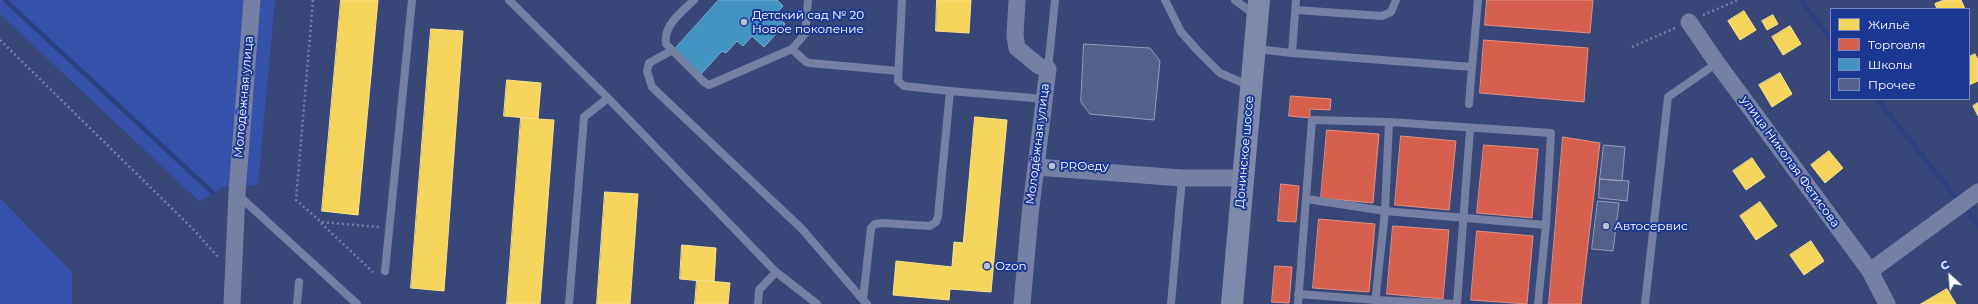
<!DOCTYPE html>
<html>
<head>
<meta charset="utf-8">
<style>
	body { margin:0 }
	#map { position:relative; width:1978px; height:304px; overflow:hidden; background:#384778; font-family:Montserrat,sans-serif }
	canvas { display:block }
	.legend { position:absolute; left:1830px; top:8px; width:140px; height:92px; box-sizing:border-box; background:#1d3893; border:1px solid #7788be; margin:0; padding:5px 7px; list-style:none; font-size:12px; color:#fff }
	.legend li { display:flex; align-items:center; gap:8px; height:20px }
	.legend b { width:20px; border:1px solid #7788be }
	.north { position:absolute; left:1930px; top:256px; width:40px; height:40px; -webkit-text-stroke:3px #1d3893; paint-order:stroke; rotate:334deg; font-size:11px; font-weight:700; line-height:16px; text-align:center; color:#fff }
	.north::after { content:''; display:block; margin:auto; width:14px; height:18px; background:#fff; clip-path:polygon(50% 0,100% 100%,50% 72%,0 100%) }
</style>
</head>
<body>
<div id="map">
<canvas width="1978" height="304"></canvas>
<ul class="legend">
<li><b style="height:11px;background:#f6d55c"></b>Жильё</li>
<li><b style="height:11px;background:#d6604d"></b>Торговля</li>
<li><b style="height:11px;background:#4393c3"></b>Школы</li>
<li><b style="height:11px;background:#546087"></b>Прочее</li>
</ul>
<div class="north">С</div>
</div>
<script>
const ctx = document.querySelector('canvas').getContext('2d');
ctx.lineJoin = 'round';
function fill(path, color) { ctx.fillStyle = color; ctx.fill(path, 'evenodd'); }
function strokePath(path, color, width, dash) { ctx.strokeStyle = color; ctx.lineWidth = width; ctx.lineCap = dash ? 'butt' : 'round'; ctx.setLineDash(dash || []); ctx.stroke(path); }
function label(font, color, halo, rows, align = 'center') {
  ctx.font = font + ' Montserrat,sans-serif'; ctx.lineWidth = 4; ctx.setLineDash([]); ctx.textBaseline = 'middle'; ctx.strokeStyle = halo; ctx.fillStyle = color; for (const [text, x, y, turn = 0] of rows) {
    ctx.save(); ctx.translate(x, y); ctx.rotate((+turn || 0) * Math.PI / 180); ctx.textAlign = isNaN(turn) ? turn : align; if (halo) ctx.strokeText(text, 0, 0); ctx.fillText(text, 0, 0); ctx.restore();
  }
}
const green = new Path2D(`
	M0,0H275L258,185L223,187L200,202L0,14Z
	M0,198L72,272V304H0Z`);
const homes = new Path2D(`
	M341,0H378L358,215L322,211Z
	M937,0H971L969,33L936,31Z
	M1944,0H1961L1965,9H1937L1935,4Z
	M1744,11L1756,30L1740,40L1728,21Z
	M1773,15L1778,24L1767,30L1762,21Z
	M1790,26L1801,44L1783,55L1772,37Z
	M431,29L463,31L444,291L411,288Z
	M1975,54L1978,60V81L1969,85V57Z
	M1780,73L1792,94L1772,107L1759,85Z
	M507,80L541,83L538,119L504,116Z
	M1978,103V116L1973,106Z
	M975,117L1007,120L991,292L950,289L949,300L893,295L896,261L952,267L954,242L963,243Z
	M521,118L554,120L540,304H507Z
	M1829,151L1843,168L1825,183L1811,165Z
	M1752,158L1765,177L1746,190L1733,171Z
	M605,192L638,194L630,304H597Z
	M1760,202L1777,226L1756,240L1740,216Z
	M1811,241L1824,261L1804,275L1790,255Z
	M682,245L716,248L714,282L680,279Z
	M697,280L730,283L728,304H695Z
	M1947,289L1956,304H1921Z`);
const shops = new Path2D(`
	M1487,0H1593L1590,33L1485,25Z
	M1484,40L1588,48L1584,102L1480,93Z
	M1291,96L1331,99L1330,110L1310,109V118L1289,116Z
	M1327,130L1379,134L1373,203L1321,198Z
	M1401,136L1456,141L1449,210L1395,205Z
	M1563,137L1600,143L1581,304H1549Z
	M1484,145L1538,149L1532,218L1477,213Z
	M1281,184L1299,186L1296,222L1278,221Z
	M1319,219L1375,224L1369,292L1313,288Z
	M1393,226L1449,230L1443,299L1387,294Z
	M1477,231L1533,236L1527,304L1471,300Z
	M1275,266L1292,267L1289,303L1272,302Z`);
const schools = new Path2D(`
	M719,0H777L783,6L775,15L785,24L764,47L752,36L743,46L737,41L726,53L722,51L701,74L674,50Z`);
const stream = new Path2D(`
	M5,0L213,193
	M1801,0L1831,40
	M1877,99L1978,225`);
const building = new Path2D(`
	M1084,44L1150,48L1160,61L1154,120L1090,114L1081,102Z
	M1604,145L1625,147L1622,181L1600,179Z
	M1600,179L1629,181L1627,201L1599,198Z
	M1598,201L1619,203L1613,251L1592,249Z`);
const path = new Path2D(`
	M313,0L296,200L321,222L379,227
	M1703,15L1738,0
	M0,40L193,229L218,257
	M1632,47L1675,28
	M321,223L374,273`);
const lane = new Path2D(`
	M509,0L608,98L776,272L817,304
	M694,0C682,12 663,25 666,44L704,82L709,85L792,49L805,34L808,0
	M902,0L898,81L904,86L950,91
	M1165,0L1181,32L1199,52L1220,73L1250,86
	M1235,0L1255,15
	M1296,10L1382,16L1391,12L1396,0
	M792,49L806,62L810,63L898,71
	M1256,49L1292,53L1296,0
	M671,51L649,63L647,71L652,87L802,229L863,300
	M1292,53L1472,67L1478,0
	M1048,69L1055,0
	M1469,104L1472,67
	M237,194L357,304
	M1307,199L1385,211L1546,225
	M385,271L412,0
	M1298,294L1376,300L1456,304
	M297,304L299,282
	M569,304L584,117L608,98
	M758,304L759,290L776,272
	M867,304L863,300L871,228L875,224L882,223L930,226L936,222L938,216L950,91L1044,99
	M1171,304L1182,178
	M1298,304L1312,120L1389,122L1551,133L1546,225L1538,304
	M1375,304L1385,211L1389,122
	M1457,304L1470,129
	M1645,304L1668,97L1717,63`);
const street = new Path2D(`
	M1017,0L1015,36L1017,48L1039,66L1048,69L1030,215L1022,304
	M1689,22L1717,63L1870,271L1887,304
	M1036,167L1182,178H1242
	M1870,271L1978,192
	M232,304L237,193L252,0`);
const primary = new Path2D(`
	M1232,304L1259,0`);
const markers = [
	[744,22,4,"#b9bfd0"],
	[1052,166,4,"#b9bfd0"],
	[1606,226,4,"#b9bfd0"],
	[987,266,4,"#b9bfd0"]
];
const poiNames = [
	["Детский сад № 20",752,15],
	["Новое поколение",752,29],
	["PROеду",1060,166],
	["Автосервис",1614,226],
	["Ozon",995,266]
];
const streetNames = [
	["Молодёжная улица",244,97,-85],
	["Молодёжная улица",1038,144,-83],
	["Донинское шоссе",1245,152,-85],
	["улица Николая Фетисова",1790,162,54]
];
fill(green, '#3551aa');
fill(homes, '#f6d55c');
strokePath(homes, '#f9e28d', 1);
fill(shops, '#d6604d');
strokePath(shops, '#e29082', 1);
fill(schools, '#4393c3');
strokePath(schools, '#7bb3d5', 1);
strokePath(stream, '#2c4082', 4.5);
fill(building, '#546087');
strokePath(building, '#959db9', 1);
strokePath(path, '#7580a3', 2.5, [2, 3]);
strokePath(lane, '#7580a3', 8);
strokePath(street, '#7580a3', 17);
strokePath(primary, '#7f89a9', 22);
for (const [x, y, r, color] of markers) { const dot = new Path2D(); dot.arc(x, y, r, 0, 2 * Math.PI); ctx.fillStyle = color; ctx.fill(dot); strokePath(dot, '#1d3893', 1.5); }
label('12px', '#fff', '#1d3893', poiNames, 'left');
label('12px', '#fff', '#1d3893', streetNames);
</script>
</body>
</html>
